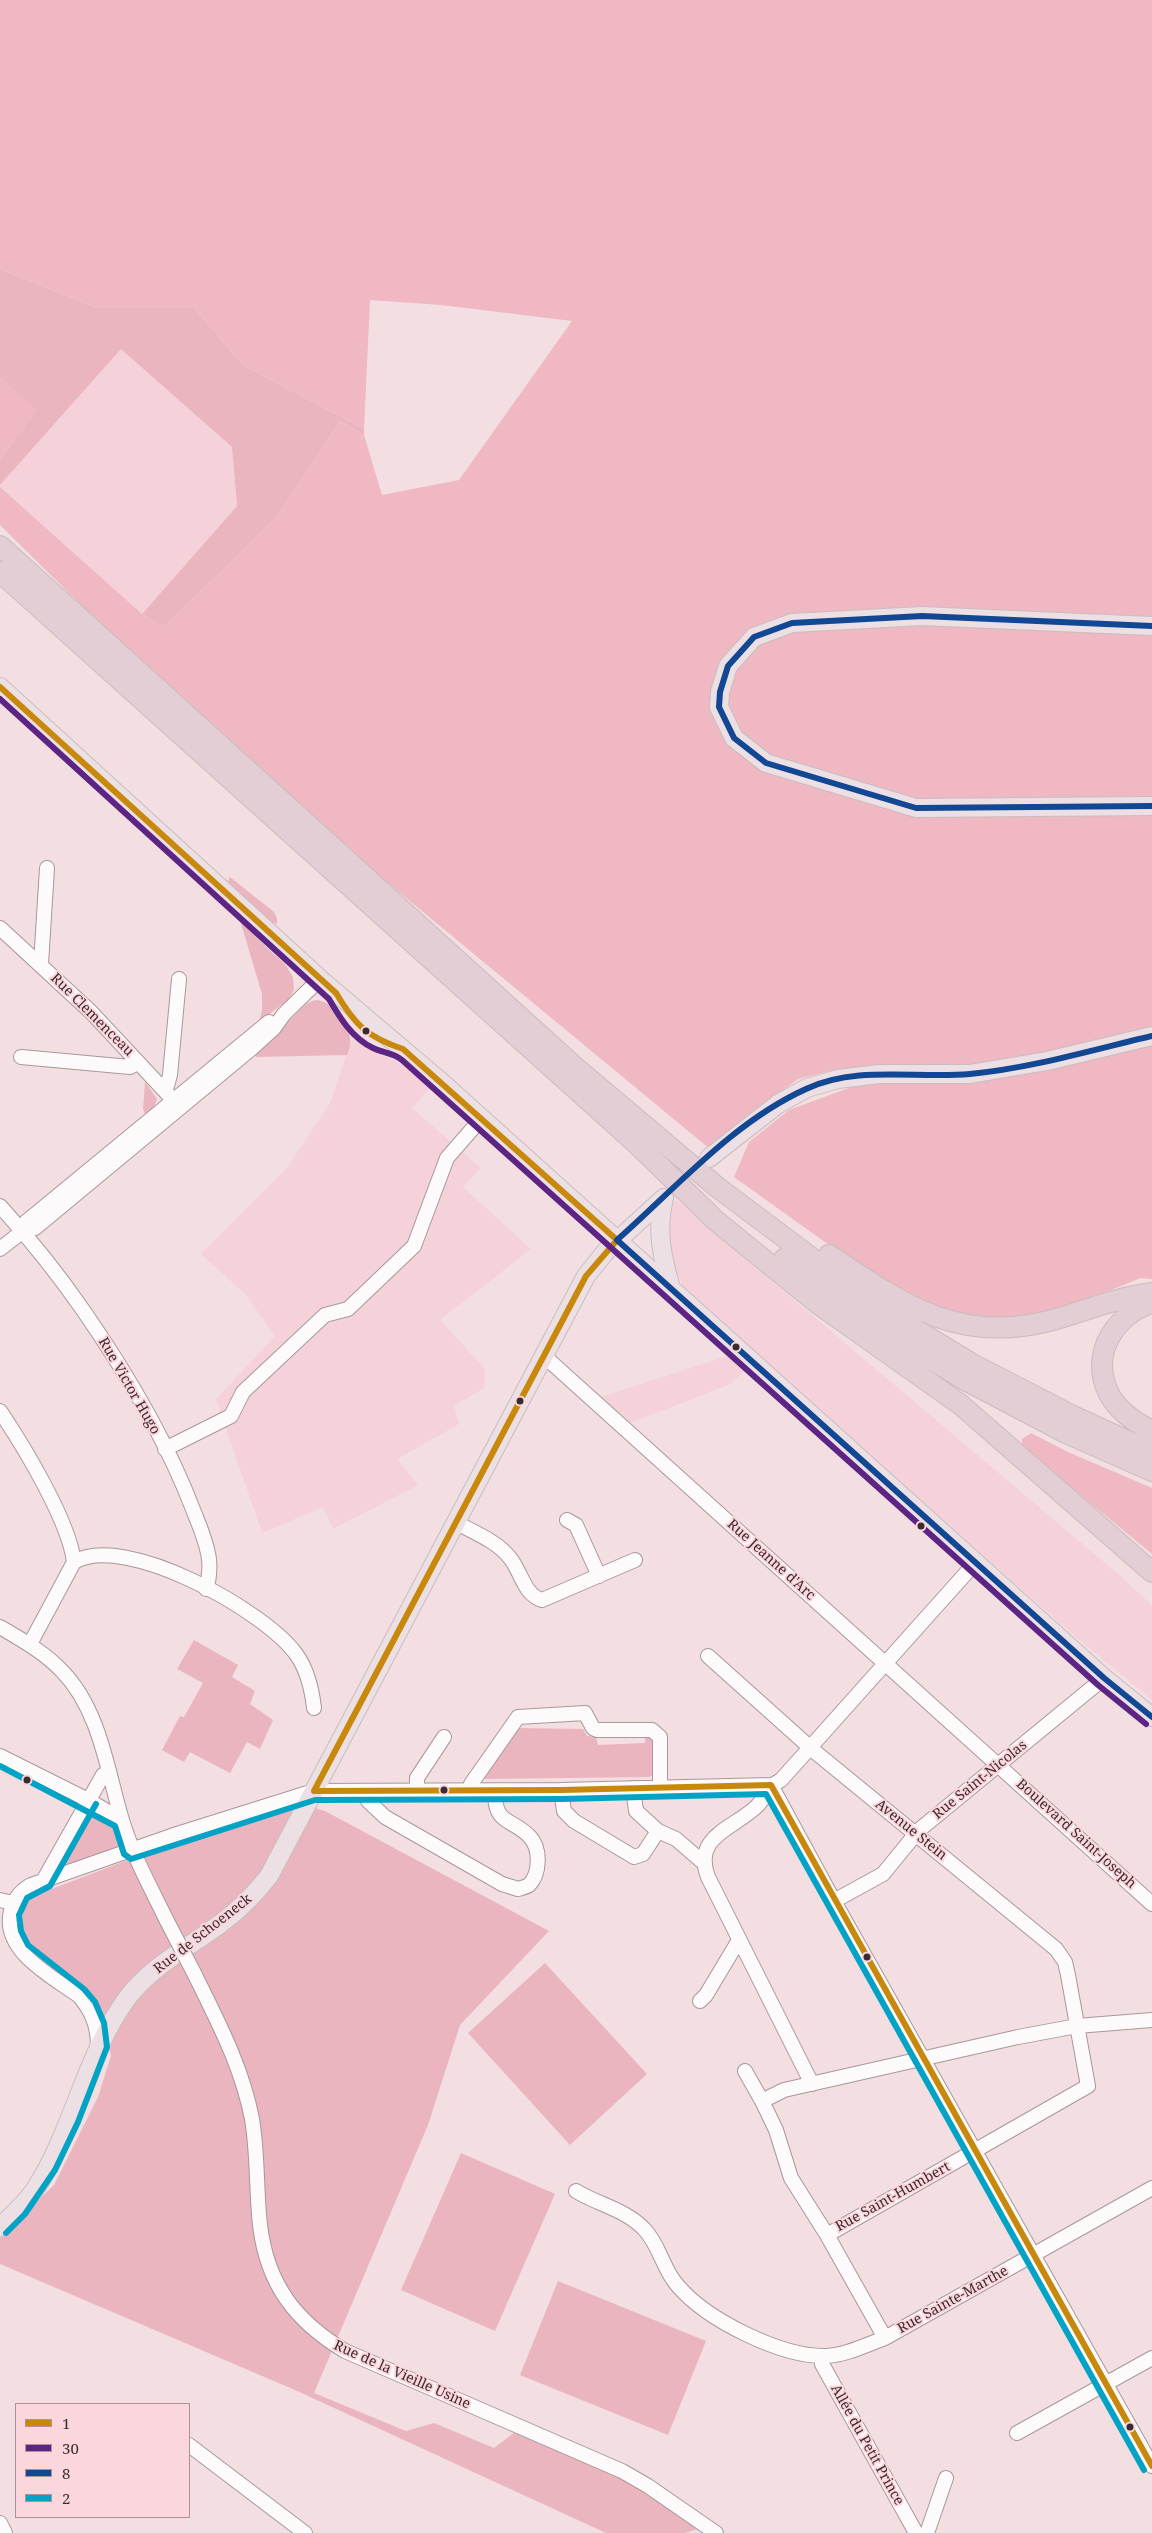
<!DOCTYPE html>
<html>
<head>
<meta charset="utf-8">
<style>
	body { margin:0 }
	#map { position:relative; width:1152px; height:2533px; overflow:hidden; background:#f3dee2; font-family:"Noto Serif",serif }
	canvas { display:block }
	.legend { position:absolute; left:15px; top:2403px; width:175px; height:115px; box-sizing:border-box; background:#fbd6dd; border:1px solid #ae9297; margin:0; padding:6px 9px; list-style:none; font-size:15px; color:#3a2c2e }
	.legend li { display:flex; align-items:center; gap:10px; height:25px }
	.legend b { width:25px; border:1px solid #ae9297 }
</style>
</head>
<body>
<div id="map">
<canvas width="1152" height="2533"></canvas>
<ul class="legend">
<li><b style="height:6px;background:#c8880c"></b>1</li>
<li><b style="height:6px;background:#5c2483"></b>30</li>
<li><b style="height:6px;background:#114793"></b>8</li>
<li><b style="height:6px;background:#03a3c6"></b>2</li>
</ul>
</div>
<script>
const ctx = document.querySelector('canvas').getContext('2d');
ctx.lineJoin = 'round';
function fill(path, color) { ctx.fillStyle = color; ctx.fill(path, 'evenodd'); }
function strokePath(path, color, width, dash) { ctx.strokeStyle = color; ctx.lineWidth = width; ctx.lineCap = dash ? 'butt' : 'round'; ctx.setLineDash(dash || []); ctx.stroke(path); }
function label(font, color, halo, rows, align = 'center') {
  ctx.font = font + ' "Noto Serif",serif'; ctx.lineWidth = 4; ctx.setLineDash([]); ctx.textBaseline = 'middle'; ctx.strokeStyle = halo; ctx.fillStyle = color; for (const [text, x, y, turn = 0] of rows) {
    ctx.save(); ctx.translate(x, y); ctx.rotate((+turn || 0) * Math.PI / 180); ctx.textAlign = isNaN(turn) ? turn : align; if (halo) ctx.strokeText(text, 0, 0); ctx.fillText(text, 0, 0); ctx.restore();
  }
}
const built = new Path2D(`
	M122,348L232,447L237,506L142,614L0,487V485Z
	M352,1039L407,1067L430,1088L412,1108L481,1168L463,1187L531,1249L440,1320L485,1369L484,1388L454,1406L459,1424L397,1459L418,1485L333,1529L323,1507L262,1533L216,1399L275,1336L245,1294L201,1254L287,1168L330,1103Z
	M676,1200L1118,1574L1152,1605V1700L1070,1632L692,1299L682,1284L673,1266L667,1241L671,1206Z
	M727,1356L744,1371L731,1384L630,1423L601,1397Z`);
const green = new Path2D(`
	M0,269L97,308H194L243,365L364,429V435L340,421L277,517L164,627L142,614L237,506L232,447L121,349L0,485V461L36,410L0,378Z
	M230,877L274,912L277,918V924L270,922L227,884Z
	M240,920L265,946L285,964L293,977L294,990L289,999L259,1022L262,1011V994Z
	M315,1000C332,1000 350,1023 350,1039C351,1044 349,1050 347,1055L256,1057V1054L306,1004Z
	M145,1082L157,1099L154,1107L145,1114L143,1109Z
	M194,1640L238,1665L232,1677L255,1691L250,1704L273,1720L260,1749L247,1742L230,1773L190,1752L184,1762L162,1750L180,1716L184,1717L203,1683L177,1669Z
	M518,1728L583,1729L587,1736L596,1737L598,1745L645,1743V1736L651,1737L654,1741V1774L649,1777L484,1779Z
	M302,1804L325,1811L549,1931L460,2025L428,2125L314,2393L406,2431L434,2423L494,2448L519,2429L619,2471L705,2527L685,2533H606L295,2390L0,2264V2238L54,2185L98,2097L111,2056L105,2034L65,1978L29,1947L23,1935L21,1923L24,1907L33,1896L128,1860Z
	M91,1811L118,1823L124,1843L122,1848L64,1868L62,1865Z
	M545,1963L647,2074L570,2145L468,2033Z
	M461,2153L555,2194L495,2331L401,2290Z
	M558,2281L706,2341L668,2435L520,2375Z`);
const forest = new Path2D(`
	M0,0H1152V1279L1141,1278L1064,1309L1015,1325L951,1317L892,1290L734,1177L749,1142L789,1110L857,1085L842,1068L798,1079L755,1111L710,1149L285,798L141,664L0,525V487L142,614L164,627L277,517L340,421L364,435L382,495L459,480L572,321L441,305L370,300L364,429L243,365L194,308H97L0,269Z
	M0,378L37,409L0,461Z
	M1031,1433L1068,1452L1152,1488V1554L1022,1447V1439Z`);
const minor = new Path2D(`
	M0,928L91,1012L178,1105
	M41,964L47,868
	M21,1057L130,1067L138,1062
	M164,1089L167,1086L170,1075L179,979
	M0,1206C30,1239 58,1274 83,1310C126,1372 167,1441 194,1512C200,1527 207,1543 209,1559C210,1569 209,1580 206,1589
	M23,1231L26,1222L269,1022
	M0,1249L23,1231L35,1228L252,1048L274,1028L284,1014L320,979
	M543,1355L1152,1904
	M0,1411C24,1447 69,1521 74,1562L30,1644
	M165,1449L231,1416L243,1392L325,1315L348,1309L414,1246L447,1158L481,1119
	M567,1520L576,1525L599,1576
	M455,1522C473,1532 497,1541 510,1558C521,1571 524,1595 542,1600L635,1560
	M74,1562C125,1532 265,1611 296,1654C307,1669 312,1690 314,1708
	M0,1627C22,1640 44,1652 62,1671C100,1710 107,1770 122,1820C133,1856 151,1888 167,1921
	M708,1656L814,1751L1056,1949L1065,1962L1068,1975L1088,2086L827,2235
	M0,1756L88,1800L122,1820
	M633,1788L636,1811L658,1831
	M561,1790L564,1811L574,1821L634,1857L643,1854L658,1831L676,1839L705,1864
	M417,1791V1778L444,1737
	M470,1791L471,1784L518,1717L585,1713L593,1728L597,1730H652L660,1737V1788
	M366,1792L368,1801L385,1817L502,1884L518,1889C521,1888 526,1887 529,1885C540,1874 541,1849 530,1837C513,1818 494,1826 495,1791
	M43,1881L103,1775L109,1771
	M0,1900L13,1903
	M834,1901L883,1874L919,1830L1104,1678
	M195,1975C218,2022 242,2067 252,2119C258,2154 256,2189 260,2225C267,2284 295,2321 345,2351L622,2471L648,2486L716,2533
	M700,2001L706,1995L739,1940
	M98,2046C98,2026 92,2011 79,1996C53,1977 1,1951 11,1911C14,1899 20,1891 31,1885L171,1836L314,1791L561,1790L771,1785L834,1901L1152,2466
	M745,2071L762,2101
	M812,2084L708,1877C692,1835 736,1828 758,1805C768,1794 767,1787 781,1780L976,1562
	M576,2191C599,2205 627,2210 645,2230C660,2246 663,2270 678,2286C707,2320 781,2357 826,2356C846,2355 866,2345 885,2338L1152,2188
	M885,2338L827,2235L791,2178L776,2130L762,2101L784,2090L1018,2037L1077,2026L1152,2020
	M821,2356L822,2364L916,2533
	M1017,2433L1152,2358
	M189,2445L305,2533
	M0,2523L5,2533
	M927,2533L946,2478`);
const major = new Path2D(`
	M1152,626L922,616L792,623L754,637L728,666L720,692L719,707L734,738L766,763L916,808L1152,806
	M0,687L320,979L439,1080L1104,1678L1152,1717
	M709,1158L778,1104L807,1088L838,1079L880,1074H970L1047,1061L1152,1036
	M664,1198C656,1230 662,1257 671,1288
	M0,2227C12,2215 24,2205 34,2191C74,2130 85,2055 128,1997C153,1965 189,1947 220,1924C239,1910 255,1894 269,1876L586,1276L607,1250L664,1198`);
const highway = new Path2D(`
	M0,546L576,1068L717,1187L873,1304L974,1365L1073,1416L1152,1452
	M0,572L637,1144L715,1220L817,1303L961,1405L1152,1572
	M829,1255C902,1304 958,1344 1049,1321C1083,1312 1117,1297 1152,1293
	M784,1259L862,1317L965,1380L1066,1433L1152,1471
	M1152,1303C1117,1314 1092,1350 1106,1387C1113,1407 1134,1422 1152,1431`);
const minorBridge = new Path2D(`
	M167,1921L195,1975`);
const bus1 = new Path2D(`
	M0,687L336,993C355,1025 367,1037 403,1049L617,1240
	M314,1791L561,1790L771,1785L1152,2466
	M314,1791L586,1276L617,1240`);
const bus2 = new Path2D(`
	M0,699L329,999C340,1018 352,1038 373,1048C383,1053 394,1053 402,1060L1098,1685L1146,1724`);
const bus3 = new Path2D(`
	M1152,626L922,616L792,623L754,637L728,666L720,692L719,707L734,738L766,763L916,808L1152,806
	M1152,1036C1092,1050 1032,1068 970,1074C916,1079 857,1065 806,1089C733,1122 676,1188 617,1240L1104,1678L1152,1717`);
const bus4 = new Path2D(`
	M0,1766L115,1826L124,1854L131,1859L315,1800L561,1799L766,1794L1144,2470
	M6,2233L25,2214L55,2170L78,2122L107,2047L104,2023L95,2002L84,1989L28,1945L21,1931L19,1915L27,1898L50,1886L96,1804`);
const markers = [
	[366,1031,4.5,"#3a2c2e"],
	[736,1347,4.5,"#3a2c2e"],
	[520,1401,4.5,"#3a2c2e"],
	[921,1526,4.5,"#3a2c2e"],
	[27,1780,4.5,"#3a2c2e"],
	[444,1790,4.5,"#3a2c2e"],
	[867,1957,4.5,"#3a2c2e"],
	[1130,2427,4.5,"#3a2c2e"]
];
const streetNames = [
	["Rue Clemenceau",92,1015,45],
	["Rue Victor Hugo",129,1386,60],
	["Rue Jeanne d'Arc",771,1560,42],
	["Rue Saint-Nicolas",980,1780,-39],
	["Avenue Stein",911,1830,39],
	["Boulevard Saint-Joseph",1076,1834,42],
	["Rue de Schoeneck",203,1934,-38],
	["Rue Saint-Humbert",893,2197,-29],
	["Rue Sainte-Marthe",953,2300,-29],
	["Rue de la Vieille Usine",402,2375,24],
	["Allée du Petit Prince",867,2445,61]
];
fill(built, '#f5d2d9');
fill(green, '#ebb5c0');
fill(forest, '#efb8c3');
strokePath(minor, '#a7989a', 16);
strokePath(major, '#c8bdbf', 20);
strokePath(highway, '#c8bdbf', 22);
strokePath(minor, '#fdfafb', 14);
strokePath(major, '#ede0e4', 18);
strokePath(highway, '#e2ced4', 20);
strokePath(minorBridge, '#a7989a', 16, []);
strokePath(minorBridge, '#fdfafb', 14);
strokePath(bus1, '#c8880c', 6);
strokePath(bus2, '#5c2483', 6);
strokePath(bus3, '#114793', 6);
strokePath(bus4, '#03a3c6', 6);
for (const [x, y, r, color] of markers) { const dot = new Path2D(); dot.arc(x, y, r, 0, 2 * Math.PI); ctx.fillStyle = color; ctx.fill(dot); strokePath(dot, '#fbd6dd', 2); }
label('14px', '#3a2c2e', '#fbd6dd', streetNames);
</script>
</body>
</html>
